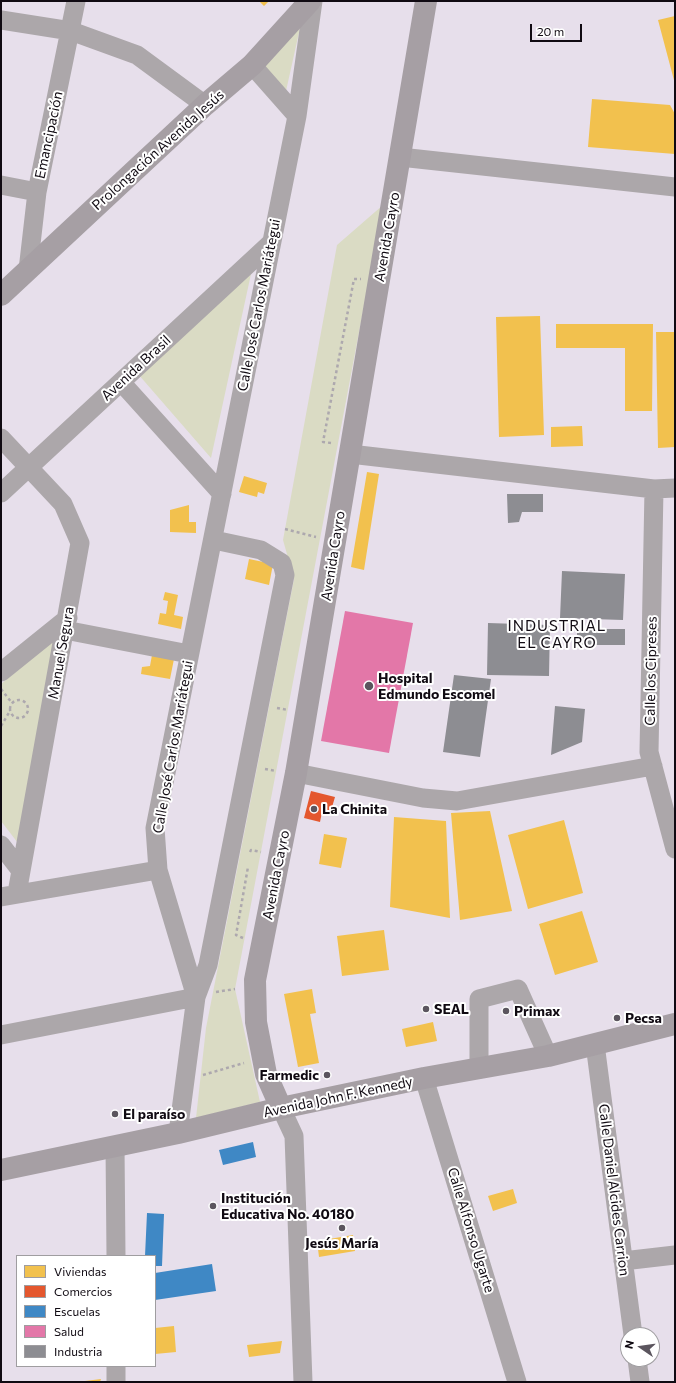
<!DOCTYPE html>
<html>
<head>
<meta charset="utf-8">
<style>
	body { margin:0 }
	#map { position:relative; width:676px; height:1383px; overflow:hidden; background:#e7dfeb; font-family:Commissioner,sans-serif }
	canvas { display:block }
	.frame { position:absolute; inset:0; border:2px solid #100a12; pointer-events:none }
	.legend { position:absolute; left:16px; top:1255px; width:140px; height:112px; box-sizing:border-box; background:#fff; border:1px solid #9f9da0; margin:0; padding:5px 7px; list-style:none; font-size:12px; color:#100a12 }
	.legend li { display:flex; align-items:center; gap:8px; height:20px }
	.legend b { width:20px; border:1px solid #9f9da0 }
	.north { position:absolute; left:620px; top:1327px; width:40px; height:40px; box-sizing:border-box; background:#fff; border:1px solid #9f9da0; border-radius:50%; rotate:283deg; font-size:11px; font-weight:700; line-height:16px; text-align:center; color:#100a12 }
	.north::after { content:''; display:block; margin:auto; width:14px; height:18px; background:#5b555e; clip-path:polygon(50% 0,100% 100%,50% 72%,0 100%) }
	.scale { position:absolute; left:530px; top:24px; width:52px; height:18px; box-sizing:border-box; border:2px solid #100a12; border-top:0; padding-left:5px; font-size:12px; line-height:14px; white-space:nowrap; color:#100a12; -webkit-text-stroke:3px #fff; paint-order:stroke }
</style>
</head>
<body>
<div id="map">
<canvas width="676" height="1383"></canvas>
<div class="frame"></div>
<ul class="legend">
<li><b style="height:11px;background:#f2c14e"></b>Viviendas</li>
<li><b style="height:11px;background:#e4572e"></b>Comercios</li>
<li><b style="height:11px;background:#3f88c5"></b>Escuelas</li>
<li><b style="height:11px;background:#e377a8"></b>Salud</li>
<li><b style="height:11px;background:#8d8d92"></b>Industria</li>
</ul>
<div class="north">N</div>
<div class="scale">20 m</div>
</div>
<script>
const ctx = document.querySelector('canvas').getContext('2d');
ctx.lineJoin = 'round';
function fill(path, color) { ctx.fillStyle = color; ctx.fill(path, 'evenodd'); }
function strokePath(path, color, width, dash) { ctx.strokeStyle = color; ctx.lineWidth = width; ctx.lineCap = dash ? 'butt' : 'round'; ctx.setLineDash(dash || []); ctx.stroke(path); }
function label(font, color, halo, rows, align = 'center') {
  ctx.font = font + ' Commissioner,sans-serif'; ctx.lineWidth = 4; ctx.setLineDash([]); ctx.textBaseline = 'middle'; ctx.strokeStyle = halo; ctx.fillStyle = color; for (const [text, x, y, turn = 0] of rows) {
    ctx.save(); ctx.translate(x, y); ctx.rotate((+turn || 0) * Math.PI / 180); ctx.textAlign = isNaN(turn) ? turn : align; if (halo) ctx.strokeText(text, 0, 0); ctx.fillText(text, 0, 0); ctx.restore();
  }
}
const green = new Path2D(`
	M300,28L286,91L257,70Z
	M383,205L235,989L260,1102L196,1118L206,1028L294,579L283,540L337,245Z
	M251,274L211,458L138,374Z
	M56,638L21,847L1,821V684Z`);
const homes = new Path2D(`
	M259,1H269L264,6Z
	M675,16V84L658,20Z
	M592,99L670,105L675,114V154L588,147Z
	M540,316L544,435L499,437L496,317Z
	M556,324H653L652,411H625V348H556Z
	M656,332H675V447L658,448Z
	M582,426L583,446L551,447V427Z
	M367,472L379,474L364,570L351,567Z
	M244,476L267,483L264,494L258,492L257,497L239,492Z
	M189,505V522H196V533L170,532V510Z
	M249,559L273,564L269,585L245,579Z
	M165,592L178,595L174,615L183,617L181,629L158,624L160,613L166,614L168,601L163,600Z
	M152,655L174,659L170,679L141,674L142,667L150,666Z
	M490,811L512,911L460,920L451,813Z
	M394,817L446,821L450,918L390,907Z
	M564,820L583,893L528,909L508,835Z
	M324,834L347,838L341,868L319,864Z
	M582,911L598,962L555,975L539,924Z
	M384,930L389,970L342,976L337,936Z
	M312,989L316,1013L310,1014L319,1063L298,1067L284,994Z
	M433,1022L437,1041L406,1047L402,1029Z
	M513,1189L517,1203L493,1211L488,1196Z
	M353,1235L355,1251L319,1257L317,1241Z
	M174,1326L176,1352L155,1354V1328Z
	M282,1341L280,1353L249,1357L247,1345Z
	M101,1379L100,1382H85V1381Z`);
const shops = new Path2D(`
	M311,791L335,797L330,814L322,812L320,822L304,818Z`);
const schools = new Path2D(`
	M253,1142L256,1157L223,1165L219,1150Z
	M147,1213L164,1214L162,1266H155V1256H145Z
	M212,1264L216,1291L155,1300V1273Z`);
const health = new Path2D(`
	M345,611L413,623L389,753L321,741Z`);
const industry = new Path2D(`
	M507,494H543V512H522L519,522L508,523Z
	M562,571L625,574L623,620L560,618Z
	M488,623L550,625L549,676L487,675Z
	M577,629H625V645H577Z
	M454,675L491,679L480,757L443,752Z
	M555,706L585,709L582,742L551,755Z`);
const path = new Path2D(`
	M331,443L323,442L354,279H361
	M285,529L316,537
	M1,689L12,703
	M10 709a9 9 0 1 1 18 0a9 9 0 1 1-18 0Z
	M277,708L288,710
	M1,726L10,711
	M265,769L276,771
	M250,852L251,850L261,852
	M243,938L236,935L248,867
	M216,992L235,989
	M203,1075L244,1063`);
const minor = new Path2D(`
	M1,20L71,31L137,55L205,105
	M252,65L297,116
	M400,157L675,187
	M1,185L37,192
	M28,270L37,192L76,1
	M121,382L222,494
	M1,438L63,504L80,543L17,893
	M350,454L654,489L675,488
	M654,489L649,752L675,849
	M1,493L272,242
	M65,630L189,654
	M1,672L68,618
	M296,773L423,798L457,801L653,766
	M1,845L21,871
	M1,897L158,870
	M196,997L158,870L155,828L297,116L313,1
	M1,1035L196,997
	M595,1044L633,1335
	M479,1069V999L518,989L548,1056
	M424,1078L517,1382
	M281,1108L294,1136L303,1382
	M178,1133L196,997L208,965L285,575L282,563L261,550L214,540
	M115,1146L116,1256
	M623,1261L675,1255
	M637,1359L640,1382
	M116,1366V1382`);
const major = new Path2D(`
	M1,295L205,105L252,65L310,1
	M281,1108L266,1074L256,1022L255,980L296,773L426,1
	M1,1170L178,1133L281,1108L424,1078L548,1056L675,1024`);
const markers = [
	[369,686,5,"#5b555e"],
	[314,809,4,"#5b555e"],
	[426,1009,4,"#5b555e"],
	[506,1011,4,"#5b555e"],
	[617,1018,4,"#5b555e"],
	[327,1075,4,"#5b555e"],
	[115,1114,4,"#5b555e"],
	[213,1206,4,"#5b555e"],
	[342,1228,4,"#5b555e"]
];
const streetNames = [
	["Emancipación",49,135,-78],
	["Prolongación Avenida Jesús",158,150,-42],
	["Avenida Cayro",387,237,-80],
	["Calle José Carlos Mariátegui",259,305,-79],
	["Avenida Brasil",136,368,-43],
	["Avenida Cayro",333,556,-81],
	["Manuel Segura",61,653,-80],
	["Calle los Cipreses",651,671,-89],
	["Calle José Carlos Mariátegui",173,747,-80],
	["Avenida Cayro",276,875,-79],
	["Avenida John F. Kennedy",338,1097,-12],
	["Calle Daniel Alcides Carrion",614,1190,83],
	["Calle Alfonso Ugarte",471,1230,73]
];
const poiNames = [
	["Hospital",378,678],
	["Edmundo Escomel",378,694],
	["La Chinita",322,809],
	["SEAL",434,1009],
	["Primax",514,1011],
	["Pecsa",625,1018],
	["Farmedic",319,1075,"right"],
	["El paraíso",123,1114],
	["Institución",221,1198],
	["Educativa No. 40180",221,1214],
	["Jesús María",342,1243,"center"]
];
const neighbourhoodNames = [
	["INDUSTRIAL",557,626],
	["EL CAYRO",557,643]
];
fill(green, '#dadbc4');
fill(homes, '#f2c14e');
fill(shops, '#e4572e');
fill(schools, '#3f88c5');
fill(health, '#e377a8');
fill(industry, '#8d8d92');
strokePath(path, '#ada8ae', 2.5, [3, 3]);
strokePath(minor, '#aca7aa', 19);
strokePath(major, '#a69fa4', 22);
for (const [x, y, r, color] of markers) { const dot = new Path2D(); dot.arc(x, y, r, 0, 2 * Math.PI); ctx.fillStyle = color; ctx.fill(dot); strokePath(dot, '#fff', 1.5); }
label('14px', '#100a12', '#fff', streetNames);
label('bold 14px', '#100a12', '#fff', poiNames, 'left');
ctx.letterSpacing = '1px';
label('15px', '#100a12', '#fff', neighbourhoodNames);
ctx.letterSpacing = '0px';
</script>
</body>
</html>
